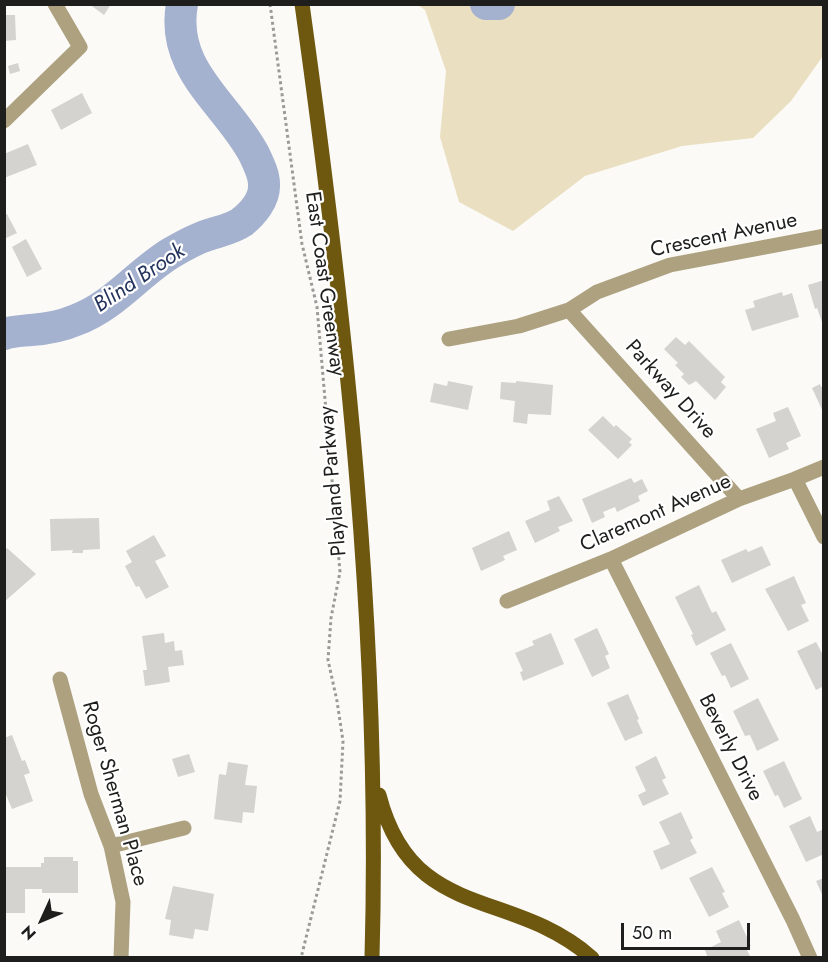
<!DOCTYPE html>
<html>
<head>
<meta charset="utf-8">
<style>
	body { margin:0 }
	#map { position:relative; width:828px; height:962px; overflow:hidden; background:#fbfaf6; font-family:Jost,sans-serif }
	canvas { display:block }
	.frame { position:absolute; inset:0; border:6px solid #1e1e1d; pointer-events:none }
	.north { position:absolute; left:12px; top:890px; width:60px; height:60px; -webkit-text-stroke:4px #fff; paint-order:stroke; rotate:226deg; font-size:16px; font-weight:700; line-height:24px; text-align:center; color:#1e1e1d }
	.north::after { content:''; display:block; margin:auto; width:21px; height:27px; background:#1e1e1d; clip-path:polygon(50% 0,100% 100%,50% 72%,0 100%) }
	.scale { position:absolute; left:621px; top:923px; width:129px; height:27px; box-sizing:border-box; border:3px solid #1e1e1d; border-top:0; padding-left:8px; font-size:18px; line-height:21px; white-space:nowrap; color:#1e1e1d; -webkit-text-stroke:4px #fff; paint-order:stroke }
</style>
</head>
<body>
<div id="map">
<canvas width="828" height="962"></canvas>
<div class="frame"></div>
<div class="north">N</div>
<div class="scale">50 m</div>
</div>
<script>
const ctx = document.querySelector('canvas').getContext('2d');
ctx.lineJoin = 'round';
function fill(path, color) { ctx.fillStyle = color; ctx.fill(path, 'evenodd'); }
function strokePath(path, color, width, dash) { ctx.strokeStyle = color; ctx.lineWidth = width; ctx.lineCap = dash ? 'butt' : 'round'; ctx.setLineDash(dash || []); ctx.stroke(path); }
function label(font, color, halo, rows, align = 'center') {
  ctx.font = font + ' Jost,sans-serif'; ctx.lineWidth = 4.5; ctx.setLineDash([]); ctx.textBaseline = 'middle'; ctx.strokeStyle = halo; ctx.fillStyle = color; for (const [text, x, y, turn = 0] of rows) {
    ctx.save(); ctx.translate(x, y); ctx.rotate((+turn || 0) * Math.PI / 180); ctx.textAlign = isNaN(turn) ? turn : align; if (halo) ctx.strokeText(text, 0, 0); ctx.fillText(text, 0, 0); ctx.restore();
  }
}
const green = new Path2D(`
	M418,5H823V56L791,101L753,138L682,146L585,176L513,231L459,202L440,137L446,71L425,10Z`);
const river = new Path2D(`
	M486,4H499
	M4,334C13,331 23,331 31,330C46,329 62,326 76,320C114,306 138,273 171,253C183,246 195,239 208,235C220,231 232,229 242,222C253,213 265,199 264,184C264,174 258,163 254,154C227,103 170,70 182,4`);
const building = new Path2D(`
	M89,4H111L104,15Z
	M4,15H15L16,40L4,41Z
	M18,63L20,71L10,74L8,66Z
	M82,93L92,113L61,130L51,110Z
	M28,144L37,165L4,178V154Z
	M7,214L17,233L4,239V215Z
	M26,239L42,269L27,277L12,247Z
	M824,280V321L822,322L817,308L815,309L808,285Z
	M782,292L783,296L792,293L799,317L752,331L745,310L755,307L753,301Z
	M676,337L685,345L689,341L725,377L721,382L726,387L715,400L696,381L689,385L681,377L684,374L675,365L678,363L664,349Z
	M448,381L473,386L468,410L430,402L434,383L447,386Z
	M516,381L553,385L551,415L528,414L527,424L513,422L515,401L500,399L501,382L516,383Z
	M820,384L821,387L824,386V414L812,388Z
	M788,407L801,436L786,443L789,449L769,458L756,429L776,421L773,413Z
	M603,416L614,427L616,425L632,439L629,442L632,445L618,459L588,430Z
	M631,478L634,483L642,479L648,491L638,496L640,501L617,512L615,507L603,512L605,517L592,523L582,499Z
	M559,496L573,521L558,527L560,531L535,543L525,521L550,510L547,501Z
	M99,518L100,549L83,550V553H72L73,550L51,551L50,519Z
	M509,531L517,550L503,556L505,560L481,571L472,548Z
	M154,535L166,556L155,561L169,587L146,599L139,586L136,587L125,566L132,562L126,551Z
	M762,546L771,565L732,583L721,560L746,549L748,552Z
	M7,548L36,574L4,602V551Z
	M794,576L806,603L801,605L809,621L788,631L765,589Z
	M699,585L712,613L716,611L726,630L696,646L691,635L693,634L675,597Z
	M597,628L609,654L605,656L610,668L592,677L574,639Z
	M164,633L165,643L174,641L175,651L182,650L184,665L168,667L170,682L145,686L143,670H147L142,636Z
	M551,633L564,664L523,681L520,672L523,671L515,653L534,645L532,641Z
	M816,642L824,657V686L816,690L797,651Z
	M731,643L749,679L731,688L725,675L722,676L710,653Z
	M628,694L639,719L637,720L643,733L625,741L607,703Z
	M758,698L779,740L757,751L750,735L745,736L733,711Z
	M12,735L22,761L25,760L30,773L24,775L33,801L12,809L4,790V738Z
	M189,754L195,772L178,777L172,759Z
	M656,756L666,778L662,780L669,794L643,806L638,795L646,791L635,767Z
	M784,761L802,799L784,808L778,795L775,796L763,771Z
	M228,762L248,765L245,785L257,786L254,813L243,812L242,823L214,819L219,774L226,775Z
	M681,812L693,838L690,840L697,853L661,870L653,851L670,844L659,822Z
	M810,816L817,832L824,829V854L806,862L789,826Z
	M44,857H73V861H78V893H42V889H25V913H4V867H41V863H44Z
	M712,867L725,892L722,893L729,907L709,917L689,878Z
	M824,878V899L816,881Z
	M173,886L214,894L208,931L195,929L193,939L169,935L171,920L165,919Z
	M739,920L751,946L746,948L751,958H708L705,950L721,942L716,931Z`);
const path = new Path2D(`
	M270,4L302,244L317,307L340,572L331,618L328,660L337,701L343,741L340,801L301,958`);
const minor = new Path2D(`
	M4,121L80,47L55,4
	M569,310L739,499
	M449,339L519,326L569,310L597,292L670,265L824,236
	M795,479L824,537
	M611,559L793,920L810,958
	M507,601L611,559L739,499L795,479L824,467
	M60,679L91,794L111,846L123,902L121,958
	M111,846L184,828`);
const major = new Path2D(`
	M302,4C346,320 381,639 372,958
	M379,795C412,923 512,887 592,958`);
const streetNames = [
	["Crescent Avenue",724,236,-12],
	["East Coast Greenway",324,284,82],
	["Parkway Drive",670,390,48],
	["Playland Parkway",334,481,-95],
	["Claremont Avenue",656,514,-24],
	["Beverly Drive",730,748,63],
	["Roger Sherman Place",114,794,74]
];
const waterNames = [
	["Blind Brook",140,279,-34]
];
fill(green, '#eadfc1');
strokePath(river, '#a4b1cf', 32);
fill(building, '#d4d3cf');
strokePath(path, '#9a9a97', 3, [3, 3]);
strokePath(minor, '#ada180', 15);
strokePath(major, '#6e570f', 15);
label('21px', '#1e1e1d', '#fff', streetNames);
label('italic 22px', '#24345d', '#fff', waterNames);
</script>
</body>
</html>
